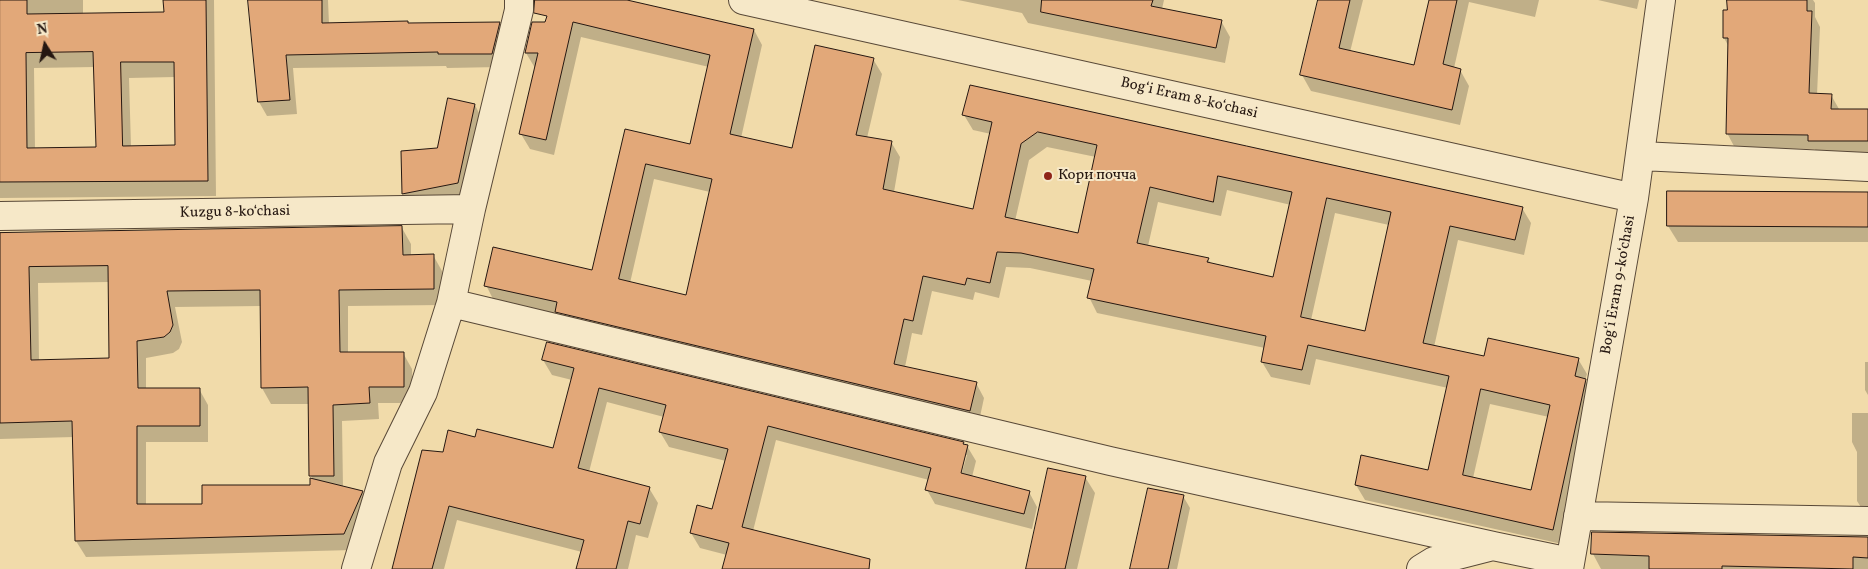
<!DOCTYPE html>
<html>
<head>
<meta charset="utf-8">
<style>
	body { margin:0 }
	#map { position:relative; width:1868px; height:569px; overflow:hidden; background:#f1dbaa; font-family:Vollkorn,serif }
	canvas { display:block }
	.north { position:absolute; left:20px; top:20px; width:50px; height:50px; -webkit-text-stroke:4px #f6e8c8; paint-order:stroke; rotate:350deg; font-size:14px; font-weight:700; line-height:20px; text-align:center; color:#251711 }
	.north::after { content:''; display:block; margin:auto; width:18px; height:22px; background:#251711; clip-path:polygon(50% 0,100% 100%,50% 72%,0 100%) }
</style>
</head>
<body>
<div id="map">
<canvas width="1868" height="569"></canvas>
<div class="north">N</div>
</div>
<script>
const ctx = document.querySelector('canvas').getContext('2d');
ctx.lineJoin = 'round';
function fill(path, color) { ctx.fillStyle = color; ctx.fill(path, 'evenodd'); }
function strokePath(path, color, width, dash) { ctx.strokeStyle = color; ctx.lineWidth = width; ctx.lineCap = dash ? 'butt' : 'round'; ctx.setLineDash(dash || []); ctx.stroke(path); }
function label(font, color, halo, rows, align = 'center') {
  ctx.font = font + ' Vollkorn,serif'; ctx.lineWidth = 4; ctx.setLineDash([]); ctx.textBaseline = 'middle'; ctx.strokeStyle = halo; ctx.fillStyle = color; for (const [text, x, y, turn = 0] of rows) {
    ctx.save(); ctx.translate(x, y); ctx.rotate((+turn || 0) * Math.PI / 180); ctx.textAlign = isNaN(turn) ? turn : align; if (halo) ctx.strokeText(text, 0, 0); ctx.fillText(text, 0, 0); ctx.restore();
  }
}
const shadow = new Path2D(`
	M0,0H83V14L165,13V0H214L216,196L0,198ZM95,67L97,148L35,149L34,68ZM175,77L176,146L131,147L129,78Z
	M249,0H328L329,24H499L507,37L500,67L447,68L446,66L293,68L297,114L267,116L259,102Z
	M552,0H622L754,30L762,45L741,138L793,150L873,59L882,74L867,138L891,142L900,157L894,192L974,210L991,134L973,130L964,115L1522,208L1531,223L1524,255L1458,240L1434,347L1485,358L1578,359L1587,374L1585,380L1594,395L1562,544L1365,500L1356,485L1429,471L1448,388L1316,359L1310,385L1271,377L1262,362L1265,348L1097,313L1089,297L1092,281L1030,268L1006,267L999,298L975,292L973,300L932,291L922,335L912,333L905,367L976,383L984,398L978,426L494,301L486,285L593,271L626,131L691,146L709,67L581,37L554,155L530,149L521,134L535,68L526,53L533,24L546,23ZM1047,147L1096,157L1079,235L1015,221L1029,160ZM654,179L710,192L687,296L630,283ZM1227,190L1291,205L1274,279L1211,264L1208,259L1148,246L1158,202L1221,216ZM1335,213L1389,225L1366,332L1311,320ZM1490,404L1549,417L1532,491L1473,478Z
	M958,0H1164L1162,9L1221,21L1230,37L1225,63L1028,23L1022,13Z
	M1319,0H1363L1350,52L1414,67L1430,0H1539L1535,17L1469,2L1454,68L1460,70L1469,86L1460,125L1311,91L1302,75Z
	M1598,0H1639L1637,9Z
	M1728,0H1813L1815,3V17L1820,27L1817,95H1831L1839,109L1868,111V155H1818L1815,149L1735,148L1727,133L1729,47L1724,38Z
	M475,105L481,117L465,195L410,206L403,194V152L438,150Z
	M1868,193V242H1678L1668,226Z
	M402,228L411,244V256L433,255L442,271L443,305L348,306V353H403L412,369L413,403H378L379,419L342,421L343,488L362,492L372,509L353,550L86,557L76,541L74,437L0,439V234ZM109,282L110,360L39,361L38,283ZM261,306L262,388L271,404H310L311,476L314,481L311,486L203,505H146V442H208V405L199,389H146V358L173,353L179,349L182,342L175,307Z
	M543,360L963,443L967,446L976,461L972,477L1029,492L1037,507L1032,529L935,504L927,490L929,480L776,440L753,531L826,569H724L727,555L700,548L691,533L713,511L726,461L669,447L660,432L664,417L607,402L589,472L649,488L658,503L648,538L636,535L628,569H577L582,552L457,520L444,569H393L444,454L476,438L554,450L572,380L552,375ZM964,455H967L960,479H958Z
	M1865,362H1868V395L1865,390Z
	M1852,413H1868V512H1864L1857,501V452L1852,442Z
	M1085,477L1095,493L1077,569H1027Z
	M1183,496L1190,508L1177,569H1131Z
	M1593,533L1868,538V569H1601L1593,554Z`);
const building = new Path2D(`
	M0,0H27V14L164,12L163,0H206L208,181L0,182ZM93,52L96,147L27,148L26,53ZM121,62H174L175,145L123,146Z
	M248,0H322V23L408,21V23L500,22L492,54H438V52L286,55L290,100L258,102Z
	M535,0H627L754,29L730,134L792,148L815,45L874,58L856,135L892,141L883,189L973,209L992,122L962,115L970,85L1523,207L1515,240L1450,226L1423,343L1484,356L1488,338L1579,358L1575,376L1586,379L1553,530L1355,485L1361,455L1428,470L1449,376L1308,345L1302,370L1261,362L1266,336L1087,298L1094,269L1021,253L997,252L990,283L967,278L965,285L923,276L913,321L904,319L894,364L977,382L970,411L555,312L557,302L484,286L493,247L592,270L625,129L690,144L710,55L573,22L546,140L519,134L538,53H525L532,22H545L547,16L534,13ZM1038,132L1097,145L1078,233L1005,217L1021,144ZM646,164L712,179L686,295L619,279ZM1218,176L1292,192L1273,277L1207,262L1209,258L1137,243L1150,187L1213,202ZM1327,198L1391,212L1365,331L1301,317ZM1481,389L1550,405L1531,490L1463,475Z
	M1042,0H1153L1151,6L1222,20L1216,48L1041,12Z
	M1318,0H1350L1339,48L1414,65L1429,0H1457L1443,64L1461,69L1452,110L1300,75Z
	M1727,0H1807V11H1812L1809,93L1832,94L1831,109H1868V141H1808V135L1726,134L1728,38H1723V10H1727Z
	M448,98L475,104L458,183L402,194L401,151L437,148Z
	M1667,191L1868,192V227L1667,226Z
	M402,226L403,255L434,254V289L339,290L340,352H404V387H369L370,403L333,405L334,476H309L308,387L261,388L260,290L167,291L173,325L170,332L164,337L137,341L138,388H200V426H137V504H202V485H310V478L363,491L344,534L75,541L72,421L0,423V233ZM108,266L109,358L31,360L29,267Z
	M547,342L964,442L963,444L968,445L961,473L1030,491L1024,514L925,490L931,468L768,426L742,527L870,559L869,569H722L729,543L690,533L697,505L712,509L728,449L659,432L666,405L599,388L578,468L650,487L640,524L628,521L616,569H576L584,540L449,506L432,569H392L422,450L443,452L448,430L475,437L477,429L553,448L574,368L542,360Z
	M1048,468L1086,476L1065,569H1026Z
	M1148,488L1184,495L1168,569H1130Z
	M1592,532L1868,537V558L1853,557V569L1722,566V569H1649V556L1591,554Z`);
const street = new Path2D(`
	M743,0L1634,198
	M1641,156L1868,167
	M0,216L471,209
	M451,303L1110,461L1493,546
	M1578,516L1868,521
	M356,569L388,463L423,392L451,303L471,209L519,10V0
	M1421,569L1434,561L1493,546L1570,562
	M1569,569L1634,198L1661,0`);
const markers = [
	[1048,176,5,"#8f2418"]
];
const streetNames = [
	["Bogʻi Eram 8-koʻchasi",1189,99,13],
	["Kuzgu 8-koʻchasi",235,213,-1],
	["Bogʻi Eram 9-koʻchasi",1619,285,-80]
];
const poiNames = [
	["Кори почча",1058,176]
];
fill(shadow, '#0003');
fill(building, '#e2a879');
strokePath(building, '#251711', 1);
strokePath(street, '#584837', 30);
strokePath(street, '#f6e8c8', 28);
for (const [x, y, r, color] of markers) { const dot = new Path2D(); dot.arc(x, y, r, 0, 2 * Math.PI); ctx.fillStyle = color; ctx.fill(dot); strokePath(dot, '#f6e8c8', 2); }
label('15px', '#251711', '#f6e8c8', streetNames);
label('15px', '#251711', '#f6e8c8', poiNames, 'left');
</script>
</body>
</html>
